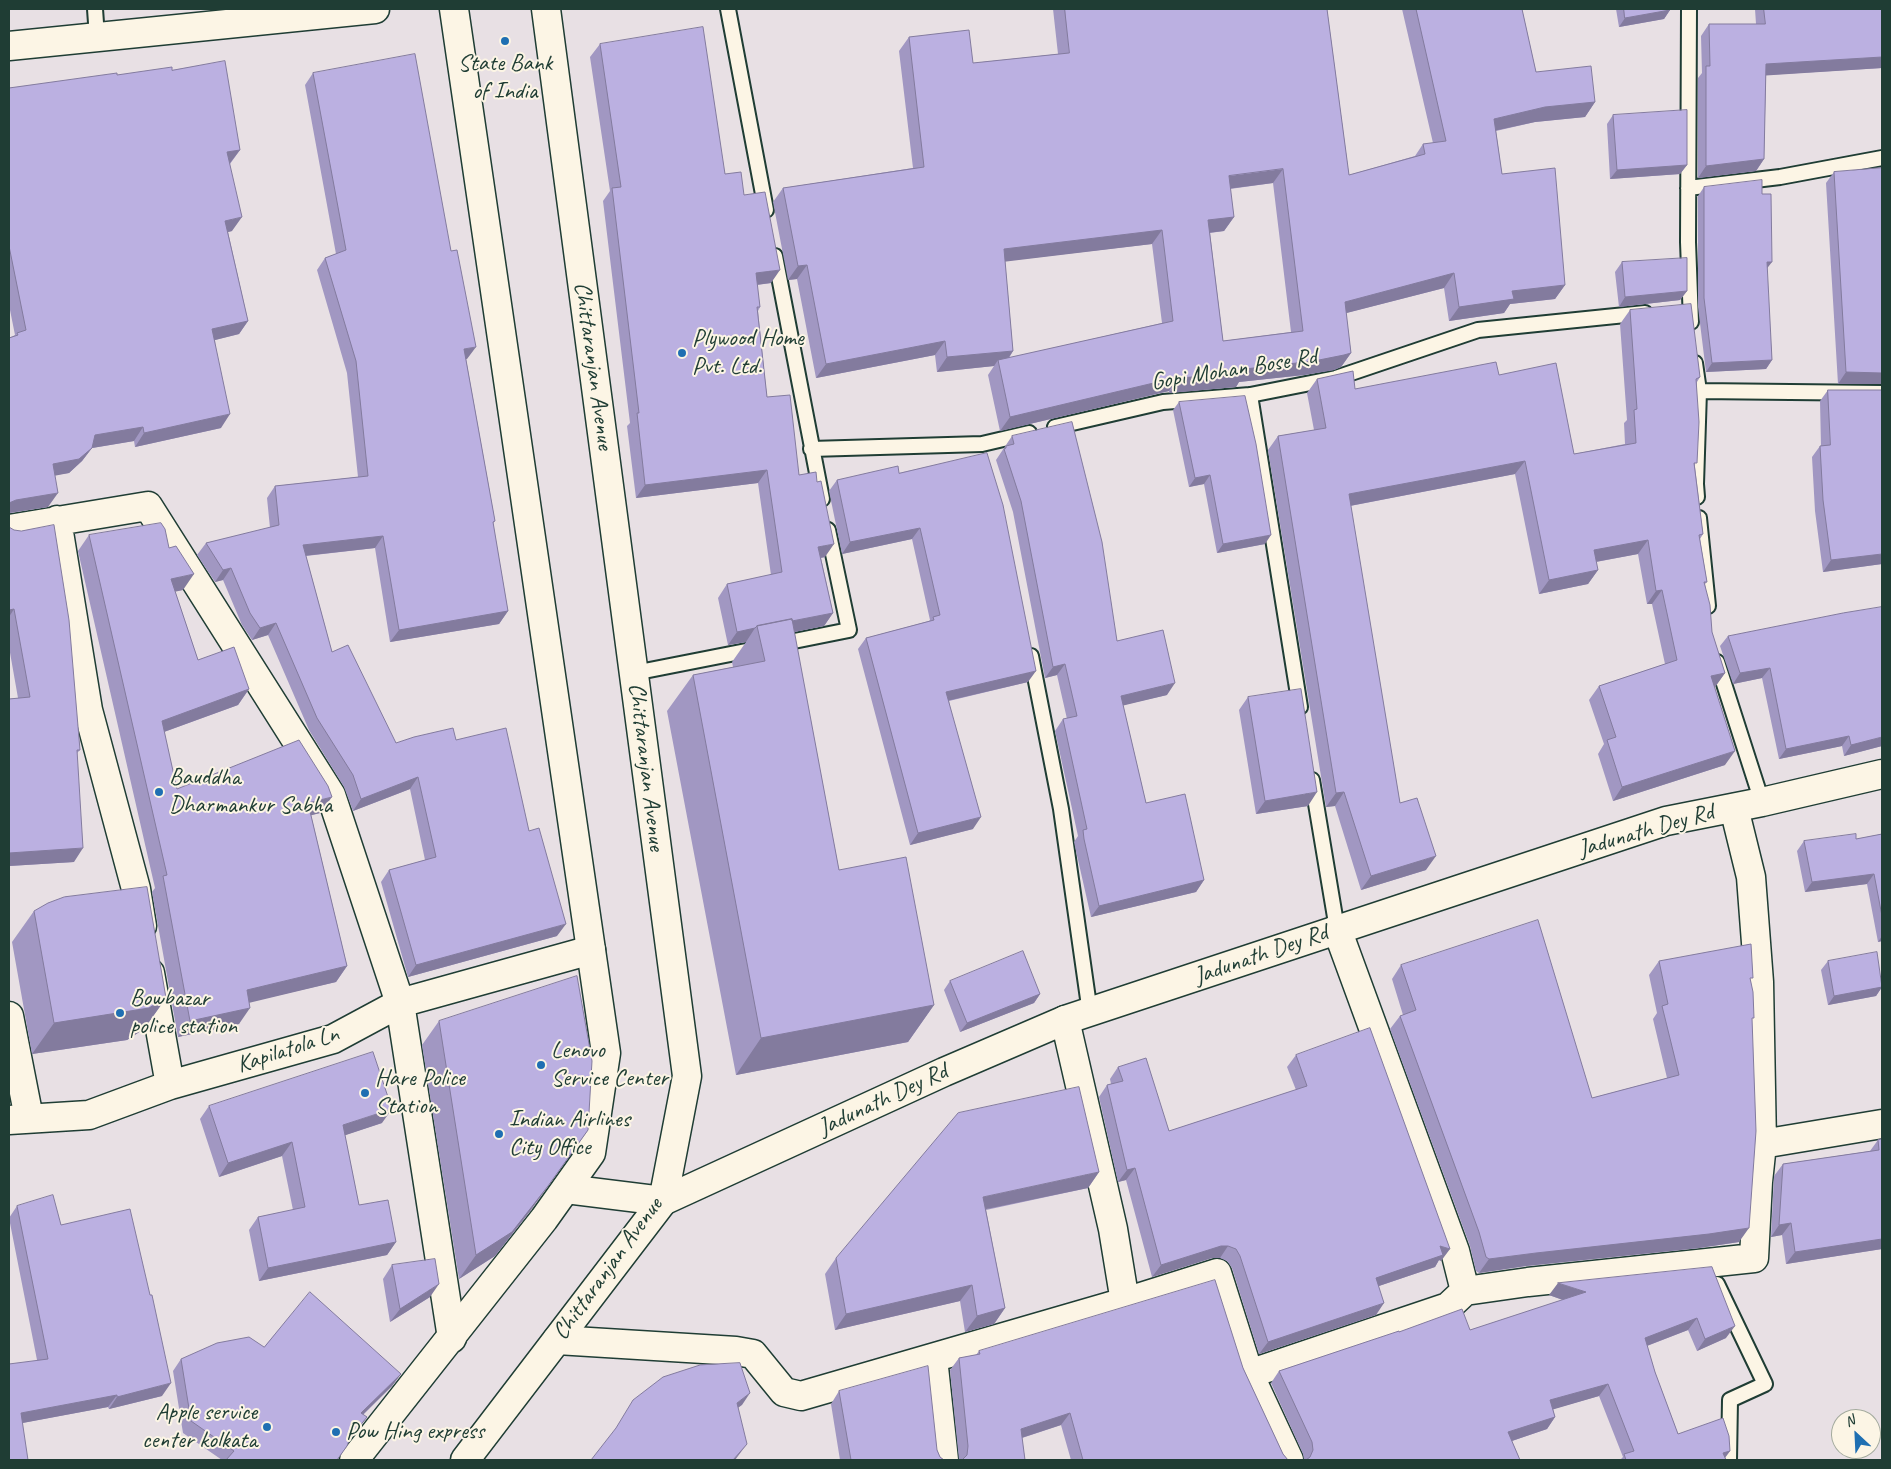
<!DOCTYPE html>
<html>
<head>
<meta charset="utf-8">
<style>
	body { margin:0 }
	#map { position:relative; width:1891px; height:1469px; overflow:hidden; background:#e8e0e4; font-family:Caveat,sans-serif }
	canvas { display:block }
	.frame { position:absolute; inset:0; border:10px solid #1f3d34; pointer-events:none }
	.north { position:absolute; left:1831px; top:1409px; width:50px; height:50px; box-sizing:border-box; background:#fcf5e5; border:1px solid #a4ab9e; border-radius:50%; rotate:335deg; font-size:14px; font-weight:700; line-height:20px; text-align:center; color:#1f3d34 }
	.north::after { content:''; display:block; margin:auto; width:18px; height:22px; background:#1f6fb2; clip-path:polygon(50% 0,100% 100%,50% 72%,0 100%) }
</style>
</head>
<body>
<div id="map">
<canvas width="1891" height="1469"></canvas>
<div class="frame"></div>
<div class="north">N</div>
</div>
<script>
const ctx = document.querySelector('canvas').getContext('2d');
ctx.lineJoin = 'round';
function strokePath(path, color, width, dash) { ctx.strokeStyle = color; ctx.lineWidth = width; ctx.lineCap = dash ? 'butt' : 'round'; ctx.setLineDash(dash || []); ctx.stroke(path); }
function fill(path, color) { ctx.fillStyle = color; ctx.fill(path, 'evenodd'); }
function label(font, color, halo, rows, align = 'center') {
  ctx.font = font + ' Caveat,sans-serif'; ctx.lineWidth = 4; ctx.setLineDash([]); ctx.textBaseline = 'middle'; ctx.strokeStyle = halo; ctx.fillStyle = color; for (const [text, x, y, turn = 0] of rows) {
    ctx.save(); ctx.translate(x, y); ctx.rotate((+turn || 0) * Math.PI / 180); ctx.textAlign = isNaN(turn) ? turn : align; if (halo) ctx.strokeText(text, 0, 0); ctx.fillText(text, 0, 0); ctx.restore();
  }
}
const service = new Path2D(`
	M95,9L97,37
	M728,9L766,210
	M1689,9L1688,242L1691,322
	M1688,188L1780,177L1882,158
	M775,256L822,499
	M1695,363L1699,391L1882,393
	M1250,395L1300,707
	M1055,427L1163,402L1250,395L1336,378L1478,330L1645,313
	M811,449L982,444L1029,433
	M1697,497L1696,484L1699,391
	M1699,518L1708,606
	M779,644L849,630L828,530
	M1031,656L1061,809L1090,1013
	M1717,662L1762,802
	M634,673L756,649
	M1312,780L1337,929
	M1717,1284L1765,1384L1730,1400L1729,1460`);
const minor = new Path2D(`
	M57,520L88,710L136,889L142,926
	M9,529L148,506L331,795L400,1003L452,1338
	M150,973L170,1085
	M9,1016L29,1118
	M1065,1020L1113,1229L1125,1302
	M9,1120L89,1115L170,1085L333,1039L400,1003L591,950
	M1762,1144L1882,1124
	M1465,1291L1528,1282L1754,1258L1758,1182L1762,1144L1759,982L1751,877L1734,808
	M557,1340L736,1351L753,1354L784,1392L801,1396L1125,1302L1217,1273L1249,1374L1289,1460
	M933,1358L944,1460
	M1249,1374L1448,1307L1465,1291L1455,1251L1337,929`);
const tertiary = new Path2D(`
	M566,1189L663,1201L944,1072L1065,1020L1666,821L1762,802L1882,774`);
const secondary = new Path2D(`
	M9,46L375,9`);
const primary = new Path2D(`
	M354,1460L544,1219L591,1153L606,1053L454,9
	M465,1460L663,1201L687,1076L546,9`);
const wall = new Path2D(`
	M1053,9H1327L1349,175L1415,156L1423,144L1433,143L1402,9H1522L1536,72L1595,102L1585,117L1535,122L1496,131L1502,174L1565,285L1555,299L1510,304L1504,313L1449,321L1444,288L1346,313L1351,353L1341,367L1334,370L1304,375L1239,382L1236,387L1169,393V391L1000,431L988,375L994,366L937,372L935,355L816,378L797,279L788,280L773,202L783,188L913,168L899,51L909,37L973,63L1058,54ZM1273,183L1291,332L1223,341L1210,233L1224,231L1234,217L1230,189ZM1152,244L1162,323L1009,358L1013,351L1005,261Z
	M1616,9H1670V10L1664,19L1619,27Z
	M1755,9H1882V68L1766,75L1764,159L1756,171L1698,178V78L1702,73L1701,36L1709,24H1756Z
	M600,44L725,174L744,195L771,283L757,285L760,307L758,311L767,397L799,475L825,557L821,558L833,613L824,626L794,632L839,870L934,1005L908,1042L736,1075L667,711L693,675L733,667L732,662L746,642L728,645L718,598L727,584L771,575L758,483L636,498L627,426L630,423L603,201L610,191L590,57Z
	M172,70L240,150L230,164L232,231L228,232L248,321L239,334L215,340L221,428L135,447L134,441L92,448L82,461L69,473L55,475L48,507L9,513V338L15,335L9,305V88L117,75Z
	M313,73L467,359H466L495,521L493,523L508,611L499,624L390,642L375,548L306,556L332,652L396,743L456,740L529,831L557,936L408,977L381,882L389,870L425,860L410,789L353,811L344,787L309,730L268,635L252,640L242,625L223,580L215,582L197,555L206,543L270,528L267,498L275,486L358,477L347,373L317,270L325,258L336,254L305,85Z
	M1613,115L1687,165L1680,174L1610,179L1607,124Z
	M1882,168V384H1838L1826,183L1834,172Z
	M1704,187L1762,194L1772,360L1766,369L1706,372L1698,307V196Z
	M1622,262L1687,291L1680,300L1619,307L1615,272Z
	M1630,310L1700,377L1697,382L1695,467L1703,534L1700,539L1707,582L1705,584L1712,632L1725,673L1715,687L1725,765L1613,801L1598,754L1604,744L1589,700L1599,686L1665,664L1652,604H1647L1638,554L1596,562L1598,570L1588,584L1539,594L1515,474L1350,506L1400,803L1426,870L1361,890L1335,806L1326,807L1268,450L1278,436L1314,430L1307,393L1317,379L1355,389L1499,375L1574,454L1625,444L1624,423L1627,420L1620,324Z
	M1828,390L1882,564L1823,572L1815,511L1812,457L1820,446H1821L1820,401Z
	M1179,402L1265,544L1217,553L1204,484L1189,487L1173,410Z
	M1012,436L1117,641L1167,695L1123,705L1146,803L1204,880L1196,892L1091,917L1076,851L1074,842L1078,836L1055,731L1063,719H1067L1057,675L1045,678L1013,512L996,460Z
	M899,473L1028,682L949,701L973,829L910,845L858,649L866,638L929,621L930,620L912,539L842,554L829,491L837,480Z
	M9,527L80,750L77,753L74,862L9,866V699L18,698L9,647Z
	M89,535L169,548L183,590L175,591L198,660L249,689L238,705L164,732L177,789L320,813L311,815L347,966L336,982L249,1002L239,1024L178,1037L152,892L155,888L78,551Z
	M1728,636L1882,746L1844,756L1842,746L1779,759L1762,678L1733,684L1720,646Z
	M1248,697L1308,806L1256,814L1239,710Z
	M1882,834V941L1878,942L1867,884L1805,892L1797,851L1804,841L1856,839Z
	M34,911L166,998L144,1029L127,1040L32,1054L12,942Z
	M1659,961L1751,981L1752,1021L1739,1242L1699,1248L1526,1266L1479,1273L1476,1271L1470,1246L1390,1029L1400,1016L1403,1015L1392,979L1401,965L1592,1098L1667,1078L1653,1019L1657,1013L1649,975Z
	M1828,961L1882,984V987L1876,996L1828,1005L1821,970Z
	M950,981L1040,994L1034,1003L960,1032L944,990Z
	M439,1021L531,1210L495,1256L459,1279L422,1045Z
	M1296,1055L1441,1261L1439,1260L1435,1267L1379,1286L1376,1315L1259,1354L1232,1268L1227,1261L1220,1258H1212L1152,1277L1126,1180L1118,1182L1099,1097L1107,1085L1111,1084L1110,1079L1118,1067L1169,1131L1296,1090L1287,1067Z
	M209,1106L382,1123L345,1135L359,1205L396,1242L387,1255L259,1281L249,1230L258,1217L293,1210L282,1156L219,1177L200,1119Z
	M1882,1139V1249L1786,1264L1782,1235L1771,1237L1774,1176L1783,1164L1870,1151L1878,1140Z
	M1099,1172L1088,1188L986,1210L1005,1308L994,1324L965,1332L960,1301L835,1330L825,1274L836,1258Z
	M17,1206L61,1225L162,1396L109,1409L108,1407L22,1423L9,1460L37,1360L9,1218Z
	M392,1265L430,1297L390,1322L383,1279Z
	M1712,1267L1726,1338L1697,1351L1688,1330L1647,1346L1655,1372L1678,1434L1730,1451L1725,1458L1726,1460H1620L1623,1457L1599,1396L1553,1409L1555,1417L1547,1429L1512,1441L1520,1460H1304L1303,1454L1271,1383L1279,1371L1399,1332L1470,1330L1563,1300L1549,1295Z
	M264,1347L401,1374L392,1386L363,1415L367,1417L349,1441L337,1460H222L183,1433L173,1371L181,1359Z
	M979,1351L1243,1368L1283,1454L1288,1460H1071L1061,1425L1022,1438L1025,1460H959L950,1370L959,1358L976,1355Z
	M839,1391L937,1450L940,1457L944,1460H840L831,1404Z`);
const shadedWall = new Path2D(`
	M1670,10L1664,19L1619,27L1625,18Z
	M1882,57V68L1758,76L1766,64Z
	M1595,102L1585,117L1535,122L1484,133L1494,119L1545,107Z
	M240,150L230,163L218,165L227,152Z
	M1764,159L1756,171L1698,178L1706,166Z
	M1687,165L1680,174L1610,179L1617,170Z
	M1283,169L1273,183L1219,190L1229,176Z
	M242,217L232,231L216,235L225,221Z
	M1234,217L1224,231L1198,234L1208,220Z
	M1162,230L1152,244L994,263L1004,249Z
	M1767,262H1772L1765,271Z
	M807,265L797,279L788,280L798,266Z
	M780,270L771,283L747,286L756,273Z
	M1454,273L1444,288L1335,316L1345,302Z
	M1565,285L1555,299L1510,304L1504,313L1449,321L1459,307L1512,291Z
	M1687,291L1680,300L1619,307L1625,297Z
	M248,321L239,334L203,343L212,329Z
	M945,341L935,355L816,378L826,364Z
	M476,347L467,359L455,361L464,349Z
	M1013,351L1003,366L998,360L994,366L937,372L947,357Z
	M1351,353L1341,367L1334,370L1304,375L1239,382L1236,387L1169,393L1179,378Z
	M1772,360L1766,369L1706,372L1712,363Z
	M1846,372L1882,373V384H1838Z
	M1179,377L1169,391L1000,431L1010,417Z
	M230,414L221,428L135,447L144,433Z
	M143,427L134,441L92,448L82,461L69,473L43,478L53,464L95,435Z
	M1525,461L1515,474L1339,508L1349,494Z
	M767,470L758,483L636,498L645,485Z
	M1210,475L1204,484L1189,487L1195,478Z
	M58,493L48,507L9,513V503L16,500Z
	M920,528L912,539L842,554L850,542Z
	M1271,535L1265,544L1217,553L1223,544Z
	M383,536L375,548L294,557L303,545Z
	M1648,540L1638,554L1584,564L1594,550Z
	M834,544L825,557L809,560L818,547Z
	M1882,554V564L1823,572L1831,560Z
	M231,568L223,580L215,582L223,570Z
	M1598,570L1588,584L1539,594L1549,580Z
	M194,574L183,590L160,595L171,579Z
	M1662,590L1652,604H1647L1656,591Z
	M14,609L9,617V610Z
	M508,611L499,624L390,642L399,630Z
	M833,613L824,626L760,639L758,628Z
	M276,623L268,635L252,640L260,628Z
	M755,628L746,642L728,645L737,632Z
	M1065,664L1057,675L1045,678L1053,667Z
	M1770,668L1762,678L1733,684L1740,673Z
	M1036,671L1028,682L938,703L946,692Z
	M1725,673L1715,687L1701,690L1711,676Z
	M1175,683L1167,695L1113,708L1121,696Z
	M249,689L238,705L150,737L162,721Z
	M1849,736L1842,746L1779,759L1786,749Z
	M1882,737V746L1844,756L1851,745Z
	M1735,751L1725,765L1613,801L1622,787Z
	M418,777L410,789L353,811L361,799Z
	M1317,792L1308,806L1256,814L1265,801Z
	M1344,792L1335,806L1326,807L1336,793Z
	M332,797L320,813L297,819L308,803Z
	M981,817L973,829L910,845L918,833Z
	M83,848L74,862L9,866V853Z
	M1436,856L1426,870L1361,890L1371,876Z
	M1874,874L1867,884L1805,892L1812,882Z
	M1204,880L1196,892L1091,917L1099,906Z
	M566,924L557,936L408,977L416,965Z
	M1882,936V941L1878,942Z
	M347,966L336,982L236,1006L247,990Z
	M1882,987L1876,996L1828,1005L1834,996Z
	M1040,994L1034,1003L960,1032L967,1023Z
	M166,998L144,1029L127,1040L32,1054L54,1023Z
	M934,1005L908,1042L736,1075L761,1038Z
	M250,1008L239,1024L178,1037L190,1021Z
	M392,1109L382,1123L334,1139L343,1125Z
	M588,1130L531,1210L495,1256L459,1279L476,1255Z
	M292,1142L282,1156L219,1177L228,1163Z
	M1135,1168L1126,1180L1118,1182L1127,1170Z
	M1099,1172L1088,1188L972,1212L983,1197Z
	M1791,1223L1782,1235L1771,1237L1779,1225Z
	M1749,1228L1739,1242L1699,1248L1526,1266L1479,1273L1489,1259L1536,1253Z
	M1882,1239V1249L1786,1264L1795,1252Z
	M396,1242L387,1255L259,1281L268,1268Z
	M1221,1246H1228L1220,1258H1212L1152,1277L1161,1265Z
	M1440,1246L1450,1249L1441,1261L1439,1260L1435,1267L1367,1290L1376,1278Z
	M1558,1283L1586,1292L1577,1305L1549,1295Z
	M439,1284L430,1297L390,1322L400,1309Z
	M972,1285L960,1301L835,1330L846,1314Z
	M1384,1303L1376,1315L1259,1354L1268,1342Z
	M1005,1308L994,1324L965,1332L977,1316Z
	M1697,1318L1688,1330L1636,1350L1645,1338Z
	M1735,1326L1726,1338L1697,1351L1705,1339Z
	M401,1374L392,1386L352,1425L361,1413Z
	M171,1383L162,1396L109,1409L117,1397Z
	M1608,1384L1599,1396L1541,1413L1550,1400Z
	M750,1393L742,1405L728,1415L737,1403Z
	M117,1395L108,1407L12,1425L21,1413Z
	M1070,1413L1061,1425L1012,1441L1021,1429Z
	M1555,1417L1547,1429L1500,1445L1508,1432Z
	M747,1444L735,1460H733Z
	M1730,1451L1723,1460V1453Z`);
const building = new Path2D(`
	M1065,9H1327L1349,175L1425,154L1423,144L1446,141L1416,9H1522L1536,72L1591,66L1595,102L1545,107L1494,119L1502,174L1555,168L1565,285L1512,291L1514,299L1459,307L1454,273L1345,302L1351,353L1344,355L1314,361L1245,369L1246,373L1179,378V377L1010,417L998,360L1173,321L1162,230L1004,249L1013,351L947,357L945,341L826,364L807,265L798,266L783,188L924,167L909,37L969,30L973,63L1069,53ZM1283,169L1303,331L1223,341L1208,220L1234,217L1229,176Z
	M1624,9H1670V10L1625,18Z
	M1764,9H1882V57L1766,64L1764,159L1706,166V66H1710L1709,24H1765Z
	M703,27L725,174L741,172L744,195L765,192L780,270L756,273L760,307H757L767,397L790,395L799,475L816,472L817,482L821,481L834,544L818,547L833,613L792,621V619L757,626L755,628L737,632L727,584L782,572L767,470L645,485L637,413H639L612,188L621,187L600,44Z
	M415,54L451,251L457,250L476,347L464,349L495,521L493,522L508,611L399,630L383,536L303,545L332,652L348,645L396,743L414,737L453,728L456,740L506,728L529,831L539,828L566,924L416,965L389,870L436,857L418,777L361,799L353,775L317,718L276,623L260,628L250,613L231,568L223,570L206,543L279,525L275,486L368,476L356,361L325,258L346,250L313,73Z
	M225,61L240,150L227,152L242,217L225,221L248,321L212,329L230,414L144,433L143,427L95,435L92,448L79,459L53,464L58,493L16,500L9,503V338L18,335L17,333L26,330L9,246V88L117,73V75L172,67V70Z
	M1687,110V165L1617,170L1613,115Z
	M1882,168V373L1846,372L1834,172Z
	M1762,180V194H1771L1772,262H1767L1772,360L1712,363L1704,298V187Z
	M1687,258V291L1625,297L1622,262Z
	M1691,304L1700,377L1696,379L1699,422L1697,463H1694L1703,534L1699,535L1707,582H1704L1710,605L1712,632L1725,673L1711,676L1735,751L1622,787L1607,740L1616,737L1599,686L1677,660L1662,590L1656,591L1648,540L1594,550L1598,570L1549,580L1525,461L1349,494L1400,803L1417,798L1436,856L1371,876L1344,792L1336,793L1278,436L1326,428L1317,379L1353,371L1355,389L1496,362L1499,375L1556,363L1574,454L1636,443L1634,410L1637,409L1630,310Z
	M1828,390H1882V554L1831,560L1823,500L1820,446L1830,445Z
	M1245,396L1256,444L1271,535L1223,544L1210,475L1195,478L1179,402Z
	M1072,422L1102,542L1117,641L1163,630L1175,683L1121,696L1146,803L1185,794L1204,880L1099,906L1084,839L1083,830L1087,829L1063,719L1077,716L1065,664L1053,667L1021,501L1004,449L1006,448V446L1014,444L1012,436Z
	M987,453L1003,505L1036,671L946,692L981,817L918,833L866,638L934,620L933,617L940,615L920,528L850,542L837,480L898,466L899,473Z
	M161,523L165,529L169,548L176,546L194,574L171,579L198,660L234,647L249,689L162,721L177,789L299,740L328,786L332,797L308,803L347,966L247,990L250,1008L190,1021L163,876L167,875L89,535Z
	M54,525L69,620L80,750H77L83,848L9,853V699L30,697L14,609L9,610V527L14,530L21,531Z
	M1882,607V737L1851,745L1849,736L1786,749L1770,668L1740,673L1728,636L1843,613Z
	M792,619L839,870L906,857L934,1005L761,1038L693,675L765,661L757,626Z
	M1301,689L1317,792L1265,801L1248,697Z
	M1856,834V839L1882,834V916L1874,874L1812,882L1804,841Z
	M147,887L166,998L149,1008L54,1023L34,911L48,903L64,897Z
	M1538,920L1592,1098L1679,1075L1662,1006L1668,1004L1659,961L1751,944L1753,978H1750L1753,992L1754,1018H1752L1756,1131L1749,1228L1709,1234L1536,1253L1489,1259L1486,1257L1479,1232L1400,1016L1416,1010L1401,965Z
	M1023,951L1040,994L967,1023L950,981Z
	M1877,952L1882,987L1834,996L1828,961Z
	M577,976L592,1061L588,1130L548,1186L512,1232L476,1255L439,1021Z
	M1370,1028L1450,1249L1440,1246L1443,1255L1376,1278L1384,1303L1268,1342L1240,1256L1236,1249L1228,1246H1221L1161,1265L1135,1168L1127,1170L1107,1085L1123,1081L1118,1067L1146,1058L1169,1131L1307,1086L1296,1055Z
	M373,1052L392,1109L343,1125L359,1205L388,1200L396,1242L268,1268L258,1217L305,1207L292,1142L228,1163L209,1106Z
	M1079,1087L1099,1172L983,1197L1005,1308L977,1316L972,1285L846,1314L836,1258L958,1113Z
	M1882,1139V1239L1795,1252L1791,1223L1779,1225L1783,1164L1879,1150L1878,1140Z
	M53,1195L61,1225L130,1209L150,1295H152L171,1383L117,1397V1395L21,1413L28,1460H9V1364L48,1359L17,1206Z
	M435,1259L439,1284L400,1309L392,1265Z
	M1712,1267L1735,1326L1705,1339L1697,1318L1645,1338L1655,1372L1678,1434L1723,1418L1729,1436L1730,1451L1723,1453L1726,1460H1626L1624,1454L1634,1451L1608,1384L1550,1400L1555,1417L1508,1432L1520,1460H1306L1310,1457L1313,1450L1312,1442L1279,1371L1399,1331V1332L1462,1309L1470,1330L1586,1292L1558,1283Z
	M1215,1280L1243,1368L1283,1454L1288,1460H1083L1070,1413L1021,1429L1025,1460H962L967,1455L968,1446L959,1358L980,1354L979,1351Z
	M310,1292L401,1374L361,1413L367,1417L350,1438L347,1446L337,1460H226L234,1451L191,1421L181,1359L217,1343L249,1337L264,1347Z
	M740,1363L750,1393L737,1403L747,1444L733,1460H591L616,1428L633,1400L663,1377L700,1365Z
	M928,1366L937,1450L940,1457L944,1460H851L839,1391Z`);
const markers = [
	[505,41,5,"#1f6fb2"],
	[682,353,5,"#1f6fb2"],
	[159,792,5,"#1f6fb2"],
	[120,1013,5,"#1f6fb2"],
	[541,1065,5,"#1f6fb2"],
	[365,1093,5,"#1f6fb2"],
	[499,1134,5,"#1f6fb2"],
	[267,1427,5,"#1f6fb2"],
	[336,1432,5,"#1f6fb2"]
];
const poiNames = [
	["State Bank",505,64,"center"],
	["of India",505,92,"center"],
	["Plywood Home",692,339],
	["Pvt. Ltd.",692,367],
	["Bauddha",169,778],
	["Dharmankur Sabha",169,806],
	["Bowbazar",130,999],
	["police station",130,1027],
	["Lenovo",551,1051],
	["Service Center",551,1079],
	["Hare Police",375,1079],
	["Station",375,1107],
	["Indian Airlines",509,1120],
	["City Office",509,1148],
	["Apple service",257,1413,"right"],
	["center kolkata",257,1441,"right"],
	["Pow Hing express",346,1432]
];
const streetNames = [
	["Chittaranjan Avenue",593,366,82],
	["Gopi Mohan Bose Rd",1234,370,-9],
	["Chittaranjan Avenue",646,767,83],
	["Jadunath Dey Rd",1646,831,-16],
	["Jadunath Dey Rd",1261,955,-19],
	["Kapilatola Ln",288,1050,-18],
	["Jadunath Dey Rd",883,1100,-25],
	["Chittaranjan Avenue",608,1269,-54]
];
strokePath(service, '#1f3d34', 18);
strokePath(minor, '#1f3d34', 31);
strokePath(tertiary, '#1f3d34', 31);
strokePath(secondary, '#1f3d34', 31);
strokePath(primary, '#1f3d34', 31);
strokePath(service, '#fcf5e5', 14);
strokePath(minor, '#fcf5e5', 28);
strokePath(tertiary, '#fcf5e5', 28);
strokePath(secondary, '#fcf5e5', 28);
strokePath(primary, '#fcf5e5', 28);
fill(wall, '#a197c2');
fill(shadedWall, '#837b9e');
fill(building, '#bbb0e1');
strokePath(building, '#837b9e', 1);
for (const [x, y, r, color] of markers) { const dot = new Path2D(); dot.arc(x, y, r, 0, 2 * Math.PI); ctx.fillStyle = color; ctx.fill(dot); strokePath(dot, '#fcf5e5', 2); }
label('24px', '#1f3d34', '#fcf5e5', poiNames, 'left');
label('24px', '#1f3d34', '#fcf5e5', streetNames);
</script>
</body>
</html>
